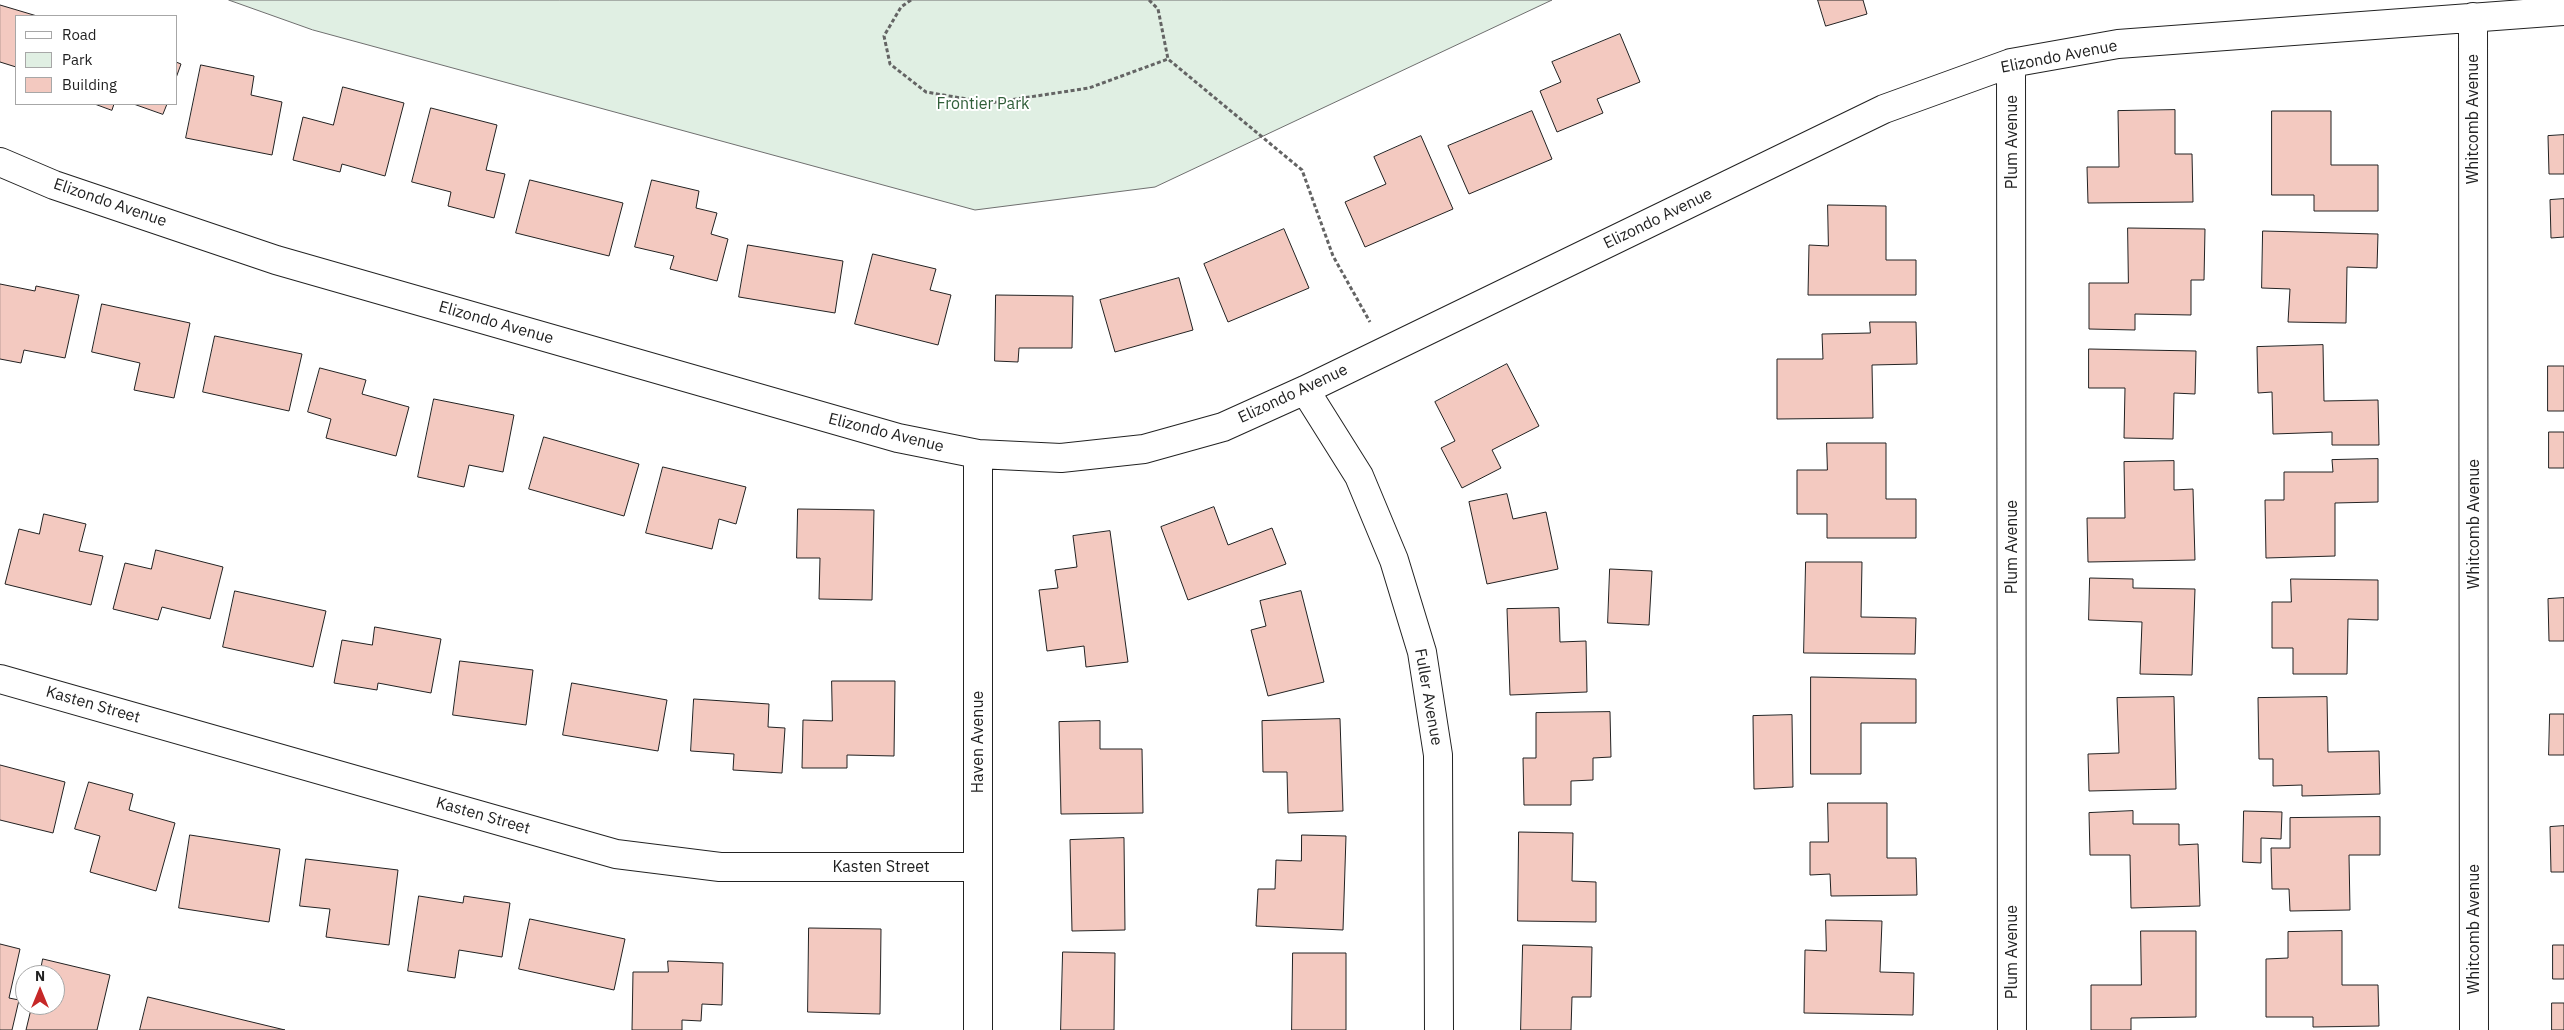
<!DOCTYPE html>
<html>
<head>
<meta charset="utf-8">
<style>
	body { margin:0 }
	#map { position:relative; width:2564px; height:1030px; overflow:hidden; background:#fff; font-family:"IBM Plex Sans",sans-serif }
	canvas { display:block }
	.legend { position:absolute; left:15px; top:15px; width:162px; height:90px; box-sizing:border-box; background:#fff; border:1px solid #a7a7a7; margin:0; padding:6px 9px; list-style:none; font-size:15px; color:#222 }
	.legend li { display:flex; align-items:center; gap:10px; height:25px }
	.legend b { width:25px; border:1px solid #a7a7a7 }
	.north { position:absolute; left:15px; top:965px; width:50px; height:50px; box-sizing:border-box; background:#fff; border:1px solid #a7a7a7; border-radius:50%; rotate:0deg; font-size:14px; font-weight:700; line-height:20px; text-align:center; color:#222 }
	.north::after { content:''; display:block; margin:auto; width:18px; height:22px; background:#c62828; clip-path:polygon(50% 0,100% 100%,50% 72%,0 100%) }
</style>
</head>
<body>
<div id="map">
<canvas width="2564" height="1030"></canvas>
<ul class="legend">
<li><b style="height:6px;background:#fff"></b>Road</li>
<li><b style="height:14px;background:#e0efe3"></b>Park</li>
<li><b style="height:14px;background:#f3c9c0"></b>Building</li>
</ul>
<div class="north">N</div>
</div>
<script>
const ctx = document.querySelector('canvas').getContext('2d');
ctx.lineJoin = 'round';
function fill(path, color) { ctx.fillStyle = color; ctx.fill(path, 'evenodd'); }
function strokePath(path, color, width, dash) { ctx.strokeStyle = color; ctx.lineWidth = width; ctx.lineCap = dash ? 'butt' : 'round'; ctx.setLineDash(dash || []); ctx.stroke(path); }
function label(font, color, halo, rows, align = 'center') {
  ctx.font = font + ' "IBM Plex Sans",sans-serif'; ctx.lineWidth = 4; ctx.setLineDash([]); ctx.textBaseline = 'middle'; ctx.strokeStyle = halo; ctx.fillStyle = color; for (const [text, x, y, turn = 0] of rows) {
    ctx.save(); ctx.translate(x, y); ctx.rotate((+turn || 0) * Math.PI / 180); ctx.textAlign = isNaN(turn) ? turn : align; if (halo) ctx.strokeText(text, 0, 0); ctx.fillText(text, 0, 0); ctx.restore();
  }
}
const green = new Path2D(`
	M229,0H1552L1155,187L975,210L313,30Z`);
const building = new Path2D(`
	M1818,0H1863L1867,14L1826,26Z
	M0,5L37,16H16V67L0,62Z
	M1620,34L1640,82L1597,99L1603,113L1557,132L1540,91L1561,82L1552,62Z
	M176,62L181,64L176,78Z
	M201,65L254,76L251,95L282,102L272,155L186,138Z
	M343,87L404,103L385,176L342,164L340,172L293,160L303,117L333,125Z
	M95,104H114L112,110Z
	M134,104H167L163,114Z
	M431,108L497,125L486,170L505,174L494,218L448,206L451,192L412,182Z
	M2175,110V154H2192L2193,202L2088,203L2087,167H2119L2118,111Z
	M1532,111L1552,159L1469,194L1448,146Z
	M2272,111H2331V165H2378V211H2314V195H2272Z
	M2564,135V174H2549L2548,136Z
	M1421,136L1453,209L1365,247L1345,202L1386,184L1374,157Z
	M530,180L623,203L609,256L516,233Z
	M652,180L699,191L696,208L717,213L711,234L728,239L717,281L670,269L674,256L635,247Z
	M2564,199V237L2551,238L2550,200Z
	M1828,205L1886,206V260H1916V295H1808L1809,245L1828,246Z
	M2128,228L2205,229L2204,280H2191V315L2135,314V330L2089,329V283H2128Z
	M1284,229L1309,288L1228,322L1204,264Z
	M2263,231L2378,234L2377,268L2347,267L2346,323L2288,322L2290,289L2262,288Z
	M748,245L843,261L835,313L739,297Z
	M873,254L936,269L930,290L951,295L938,345L855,324Z
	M1179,278L1193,330L1115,352L1100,300Z
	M0,284L35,291L36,286L79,295L65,358L24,350L21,363L0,359Z
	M996,295L1073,296L1072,348H1019L1018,362L995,361Z
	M102,304L190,323L174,398L134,390L140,363L92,352Z
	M1870,322H1916L1917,364L1872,365L1873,418L1777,419V359H1823L1822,334L1870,333Z
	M215,336L302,354L289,411L203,392Z
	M2323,345L2324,401L2378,400L2379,445H2332V432L2273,434L2272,392L2258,393L2257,347Z
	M2089,349L2196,351L2195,394L2174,393L2173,439L2124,438L2125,388H2089Z
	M1507,364L1539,426L1492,450L1501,468L1462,488L1441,448L1455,441L1435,402Z
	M2548,366H2564V411H2548Z
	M320,368L366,380L362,394L409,407L396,456L326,438L331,419L308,412Z
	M434,399L514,415L503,472L469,465L464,487L418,477Z
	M2549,432H2564V468H2549Z
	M544,437L639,464L624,516L529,489Z
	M1827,443H1886V499H1916V538H1827V514H1797V470H1827Z
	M2378,459V502L2335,503V556L2266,558L2265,500H2284V472H2333L2332,460Z
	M2174,461V490L2193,489L2195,560L2088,562L2087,518H2125L2124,462Z
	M663,467L746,487L736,524L719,519L712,549L646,533Z
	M1507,494L1513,519L1546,512L1558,569L1487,584L1469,502Z
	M1214,507L1228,545L1272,528L1286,564L1188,600L1161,527Z
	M798,509L874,510L872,600L819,599L820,558H797Z
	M44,514L86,524L79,551L103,556L91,605L5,584L19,529L39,534Z
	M1110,531L1128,662L1086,667L1084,646L1047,651L1039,590L1058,588L1055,570L1077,567L1073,536Z
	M156,550L223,567L210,619L162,607L158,620L113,609L125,563L151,569Z
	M1806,562H1862L1861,617L1916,618L1915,654L1804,653Z
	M1610,569L1652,571L1649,625L1608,623Z
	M2090,578L2133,579V588L2195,589L2192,675L2140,674L2142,622L2089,620Z
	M2291,579L2378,580V620L2348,619L2347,674H2293V648H2272V602H2291Z
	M235,591L326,611L313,667L223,647Z
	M1301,591L1324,682L1268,696L1251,630L1266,626L1260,601Z
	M2564,598V641H2549L2548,599Z
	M1559,608L1560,642L1586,641L1587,692L1510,695L1507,609Z
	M375,627L441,639L431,693L378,683L377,690L334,683L342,640L372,645Z
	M460,661L533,670L526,725L453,715Z
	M1811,677L1916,679V723H1861V774H1811Z
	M832,681H895L894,756L847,755V768H802L803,720L832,721Z
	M572,683L667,700L658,751L563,735Z
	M2174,697L2176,789L2089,791L2088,754L2119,753L2117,698Z
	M2327,697L2328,752L2379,751L2380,794L2302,796V785L2273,786V759H2259L2258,698Z
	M694,699L769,704L768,727L785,728L782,773L733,770L734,754L691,751Z
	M1610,712L1611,757L1593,758V780L1571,781V805H1524L1523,758H1536V713Z
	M2550,714H2564V755H2549Z
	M1792,715L1793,787L1754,789L1753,716Z
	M1340,719L1343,811L1288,813L1287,772H1263L1262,721Z
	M1100,721V749H1142L1143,813L1061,814L1059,722Z
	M0,765L65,782L53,833L0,820Z
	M89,782L133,794L129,810L175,823L156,891L90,872L100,836L75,829Z
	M1828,803H1887V858H1916L1917,895L1831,896L1830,874L1810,875V842H1828Z
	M2133,811V824H2179V845L2198,844L2200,906L2131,908L2130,855H2090L2089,813Z
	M2244,811L2282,812L2281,839L2261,838V863L2243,862Z
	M2380,817V855H2349L2350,910L2290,911L2289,889H2272L2271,848H2290V818Z
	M2564,826V872H2551L2550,827Z
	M1519,832L1573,833L1572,881L1596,882V922L1518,921Z
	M190,835L280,849L269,922L179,908Z
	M1302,835L1346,836L1343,930L1256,926L1258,889H1275L1276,860L1301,861Z
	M1124,838L1125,930L1072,931L1070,840Z
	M306,859L398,870L389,945L326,937L330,909L300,906Z
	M419,896L463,903L464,896L510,903L502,957L459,950L455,978L408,971Z
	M530,919L625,939L614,990L519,969Z
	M1826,920L1882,921L1880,972L1914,973L1913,1015L1804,1013L1805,950L1826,951Z
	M809,928L881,929L880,1014L808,1012Z
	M2141,931H2196V1017L2131,1018V1030H2091V985H2141Z
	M2342,931V985H2378L2379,1026L2313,1027V1017H2266V959L2288,958V932Z
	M0,944L20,949L9,998L19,1000L12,1030H0Z
	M1523,945L1592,947L1591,997H1572L1571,1030H1521Z
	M2553,945H2564V979H2553Z
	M1063,952L1115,953L1114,1030H1061Z
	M1293,953H1346V1030H1292Z
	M43,959L110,975L97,1030H26L32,1005H55V975H40Z
	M668,961L723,963L722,1005L702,1004L701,1021L682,1020V1030H632L633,972H668Z
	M148,997L285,1030H140Z
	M2552,1003H2564V1030H2552Z`);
const path = new Path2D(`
	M911,0L901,7L884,36L890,64L926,92L990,103L1089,88L1168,59
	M1149,0L1158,9L1168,59L1302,170L1333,256L1370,322`);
const street = new Path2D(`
	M2473,17L2474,1030
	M2011,63L2012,1030
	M0,162L54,185L276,260L898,438L978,454L1061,458L1144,449L1223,427L1305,390L1884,109L2011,63L2118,44L2564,11
	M1305,390L1359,476L1394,560L1422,652L1438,755L1439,1030
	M978,454V1030
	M0,679L616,854L720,867H978`);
const streetNames = [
	["Elizondo Avenue",2059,57,-11],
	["Whitcomb Avenue",2473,119,-90],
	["Plum Avenue",2012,142,-90],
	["Elizondo Avenue",110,203,19],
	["Elizondo Avenue",1658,219,-26],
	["Elizondo Avenue",496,323,16],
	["Elizondo Avenue",1293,394,-25],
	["Elizondo Avenue",886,433,14],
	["Whitcomb Avenue",2474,524,-90],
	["Plum Avenue",2012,547,-90],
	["Fuller Avenue",1428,697,80],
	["Kasten Street",93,705,16],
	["Haven Avenue",978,742,-90],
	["Kasten Street",483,816,16],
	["Kasten Street",881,867],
	["Whitcomb Avenue",2474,929,-90],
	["Plum Avenue",2012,952,-90]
];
const parkNames = [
	["Frontier Park",983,104]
];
fill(green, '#e0efe3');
strokePath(green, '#6f6f6f', 1);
fill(building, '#f3c9c0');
strokePath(building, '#222', 1);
strokePath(street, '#222', 30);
strokePath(path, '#646464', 3, [4, 2.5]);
strokePath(street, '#fff', 28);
label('16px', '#222', '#fff', streetNames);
label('16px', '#2f5e38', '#fff', parkNames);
</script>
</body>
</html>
